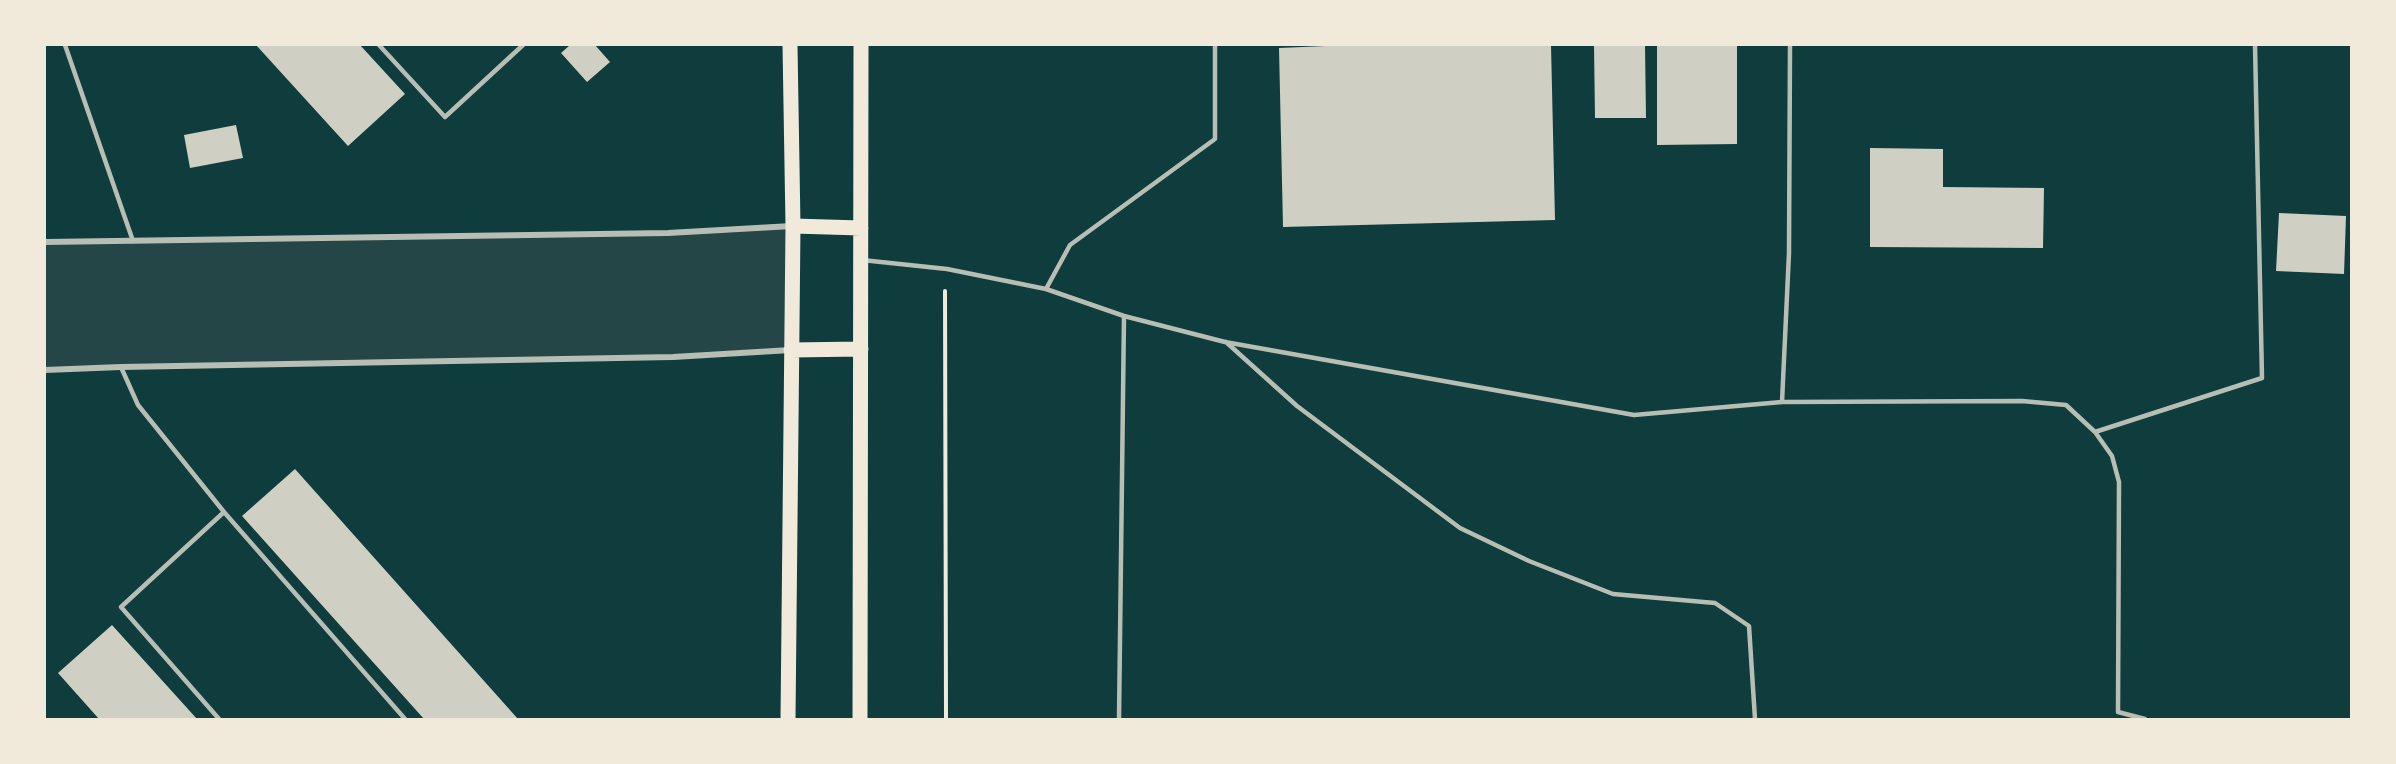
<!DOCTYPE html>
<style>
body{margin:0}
#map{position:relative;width:2396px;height:764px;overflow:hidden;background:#0f3d3e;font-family:Mulish,sans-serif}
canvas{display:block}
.frame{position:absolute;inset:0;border:46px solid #f1e9da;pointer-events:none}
</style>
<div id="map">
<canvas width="2396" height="764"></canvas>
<div class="frame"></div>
</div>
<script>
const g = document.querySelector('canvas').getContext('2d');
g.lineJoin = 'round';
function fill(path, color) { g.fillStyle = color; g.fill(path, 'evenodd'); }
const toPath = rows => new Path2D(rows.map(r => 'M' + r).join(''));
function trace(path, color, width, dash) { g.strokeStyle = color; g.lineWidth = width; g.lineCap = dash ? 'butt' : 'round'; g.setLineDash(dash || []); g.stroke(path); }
fill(toPath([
 [793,226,791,350,673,357,45,370,45,242,668,233]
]), '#244646');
fill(toPath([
 [256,45,360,45,405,94,348,146],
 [570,45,595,45,610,62,587,82,561,53],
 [1349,45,1551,45,1555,220,1283,227,1279,48],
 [1594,45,1645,45,1646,118,1595,118],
 [1657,45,1737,45,1737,144,1657,145],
 [236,125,243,158,190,168,184,135],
 [1870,148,1943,149,1943,187,2044,188,2043,248,1870,247],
 [2279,213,2346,216,2344,274,2276,271],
 [295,469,518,719,424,719,242,516],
 [112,625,197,719,99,719,58,673]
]), '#cfcfc3');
trace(toPath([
 [945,291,946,719]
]), '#f1e9da', 4);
trace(toPath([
 [65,45,133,241],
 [379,45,445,117,523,45],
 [862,260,947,269,1046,289,1124,316,1225,342,1634,415,1782,402,2022,401,2066,405,2095,432,2112,456,2119,482,2118,712,2145,719],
 [1046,289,1070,245,1215,139,1215,45],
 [1226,342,1297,406,1460,528,1529,561,1613,594,1715,603,1749,626,1755,719],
 [121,367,138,405,224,512,405,719],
 [1782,402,1789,253,1790,45],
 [2095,432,2262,378,2255,45],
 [219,719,121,607,224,512],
 [1119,719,1124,316]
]), '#b8beb3', 4.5);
trace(toPath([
 [45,242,668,233,792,226],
 [45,370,121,367,673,357,791,350]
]), '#b8beb3', 6);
trace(toPath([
 [793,226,861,228],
 [791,350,861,349],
 [788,719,793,226,790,45],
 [860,719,861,45]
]), '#f1e9da', 15);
</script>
